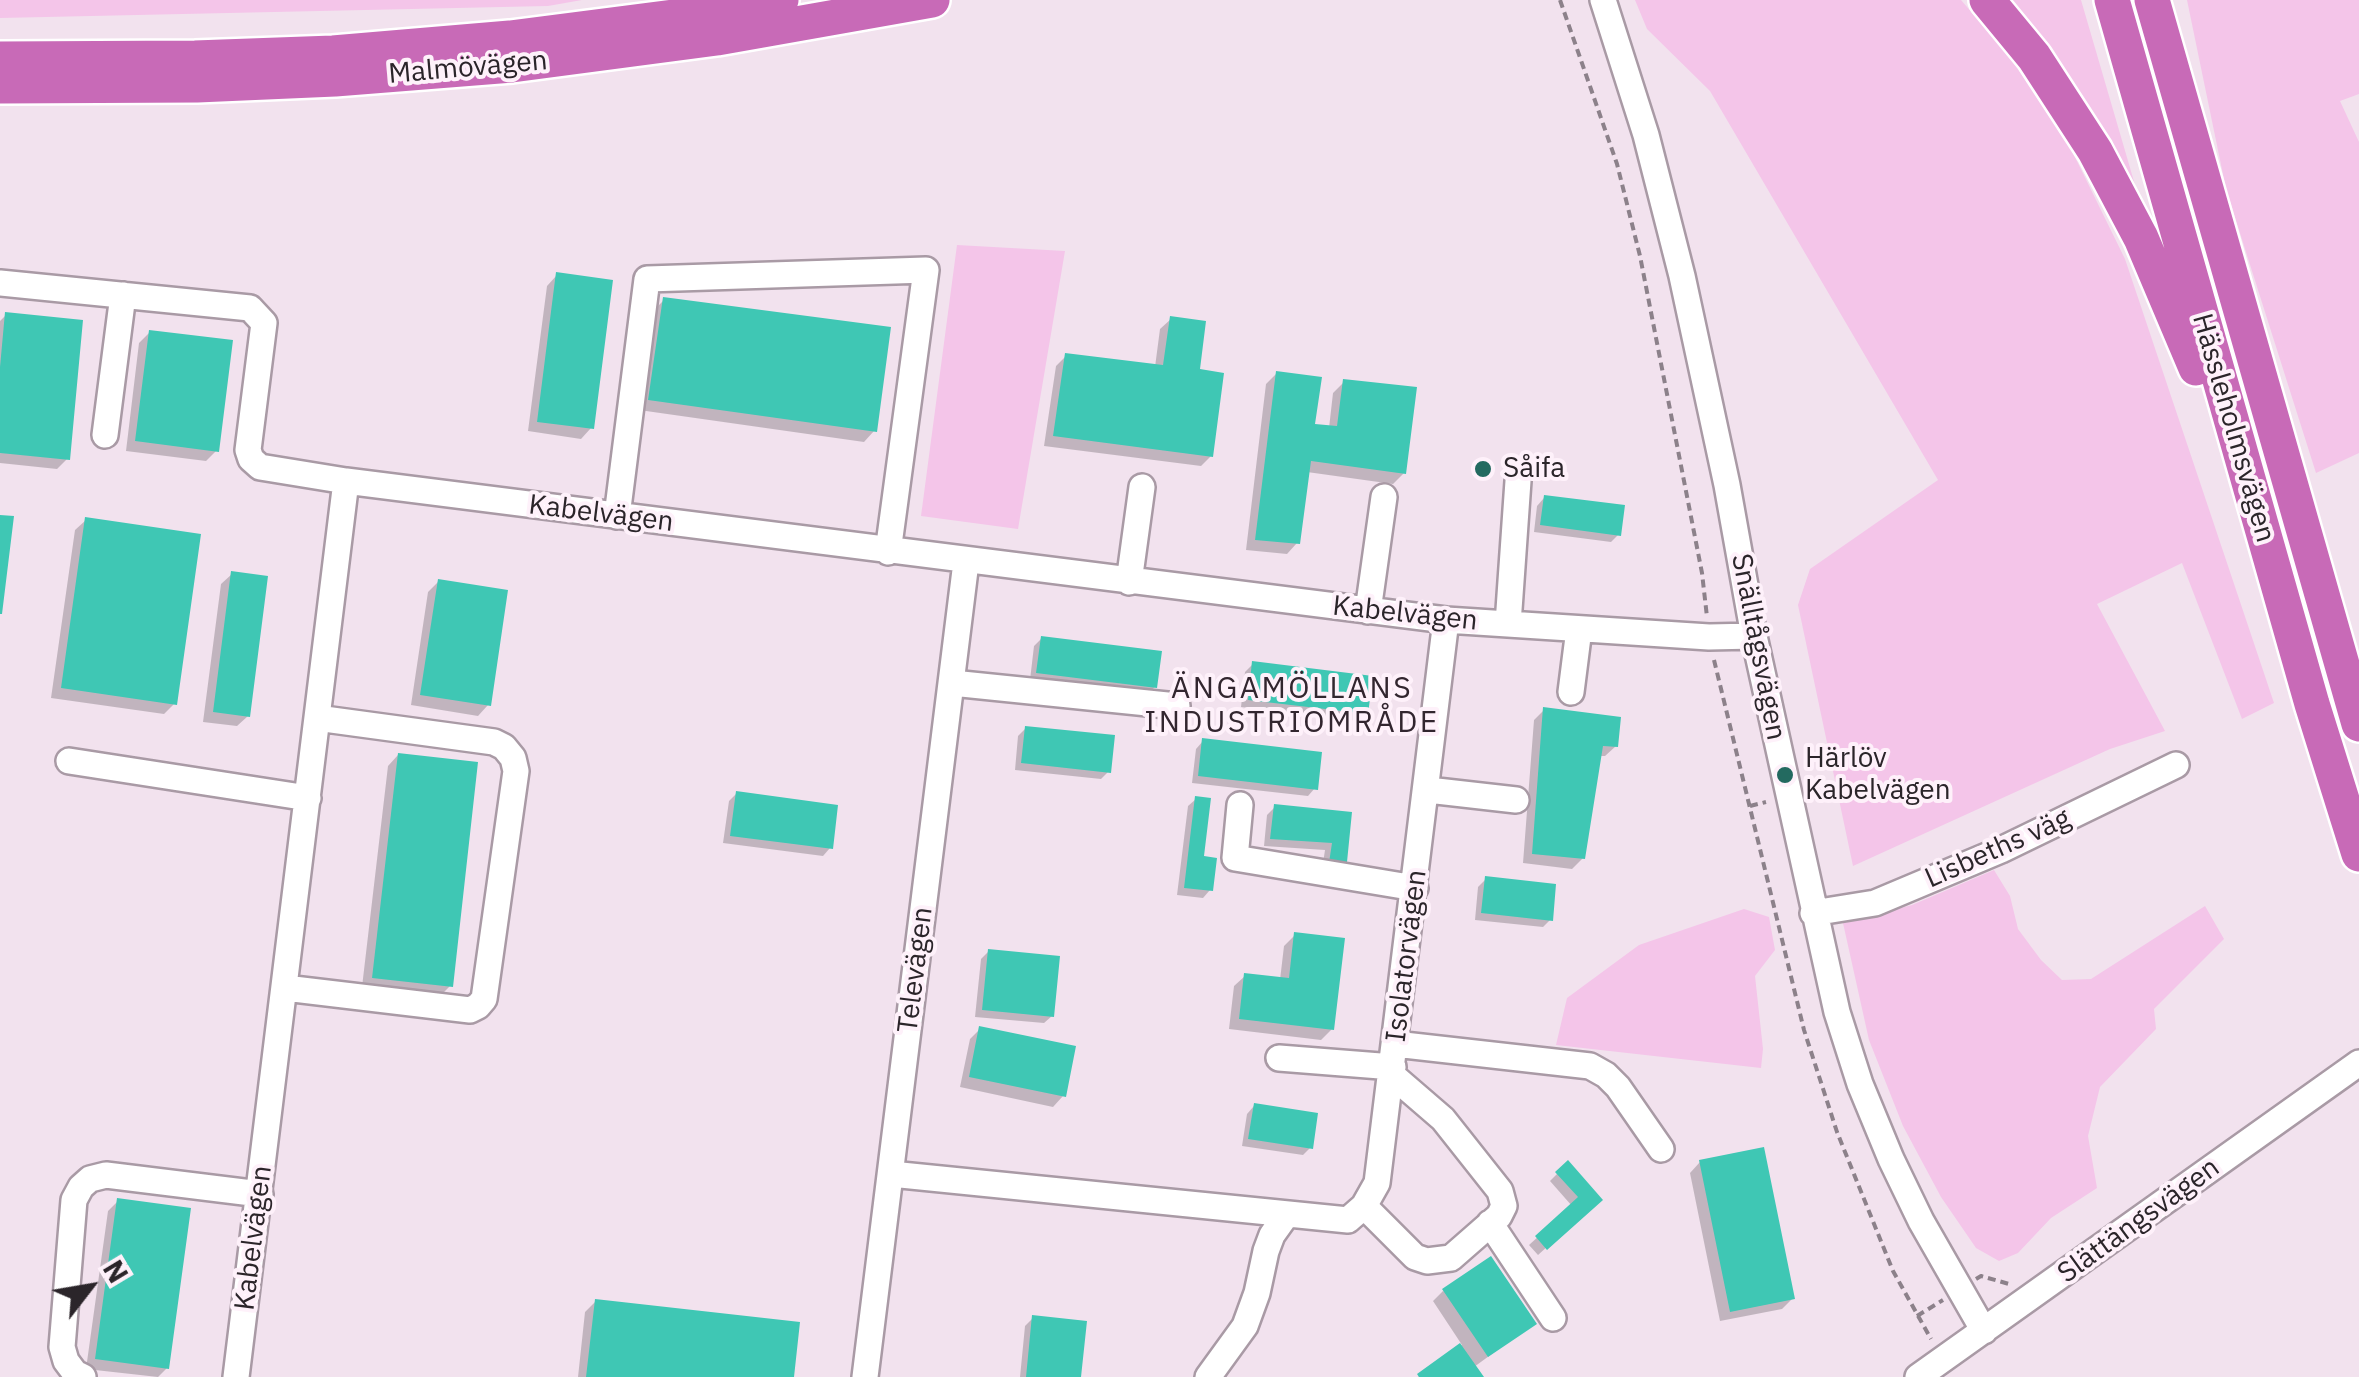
<!DOCTYPE html>
<meta charset="utf-8">
<style>
body{margin:0}
#map{position:relative;width:2359px;height:1377px;overflow:hidden;background:#f2e2ee;font-family:"IBM Plex Sans",sans-serif}
canvas{display:block}
.north{position:absolute;left:40px;top:1237px;width:100px;height:100px;-webkit-text-stroke:8px #fef1fa;paint-order:stroke;rotate:59deg;font-size:28px;font-weight:700;line-height:40px;text-align:center;color:#2b252a}
.north::after{content:'';display:block;margin:auto;width:35px;height:45px;background:#2b252a;clip-path:polygon(50% 0,100% 100%,50% 72%,0 100%)}
</style>
<div id="map">
<canvas width="2359" height="1377"></canvas>
<div class="north">N</div>
</div>
<script>
const g = document.querySelector('canvas').getContext('2d');
g.lineJoin = 'round';
function fill(path, color) { g.fillStyle = color; g.fill(path, 'evenodd'); }
const toPath = rows => new Path2D(rows.map(r => 'M' + r).join(''));
function trace(path, color, width, dash) { g.strokeStyle = color; g.lineWidth = width; g.lineCap = dash ? 'butt' : 'round'; g.setLineDash(dash || []); g.stroke(path); }
function drawText(font, color, halo, rows, align = 'center') {
  g.font = font + ' "IBM Plex Sans",sans-serif'; g.lineWidth = 8; g.setLineDash([]); g.textBaseline = 'middle'; g.strokeStyle = halo; g.fillStyle = color; for (const [text, x, y, turn = 0] of rows) {
    g.save(); g.translate(x, y); g.rotate((+turn || 0) * Math.PI / 180); g.textAlign = isNaN(turn) ? turn : align; if (halo) g.strokeText(text, 0, 0); g.fillText(text, 0, 0); g.restore();
  }
}
fill(toPath([
 [0,0,582,0,548,6,0,18],
 [1635,0,1961,0,2010,57,2072,151,2125,259,2274,703,2242,719,2182,563,2097,604,2165,731,2110,749,1853,866,1798,605,1810,569,1938,480,1710,91,1647,29],
 [2011,0,2081,0,2140,202,2072,81],
 [2187,0,2359,0,2359,94,2340,101,2359,142,2359,453,2316,473,2226,189],
 [957,245,1065,251,1018,529,921,516],
 [1994,870,2010,896,2018,929,2041,960,2062,980,2091,979,2205,906,2224,939,2154,1009,2156,1029,2100,1087,2088,1136,2097,1188,2051,1218,2018,1253,1999,1261,1976,1248,1941,1197,1903,1126,1869,1040,1843,923,1912,905],
 [1744,909,1769,917,1775,950,1755,976,1763,1049,1761,1068,1556,1045,1567,998,1639,945]
]), '#f4c5e9');
fill(toPath([
 [557,275,591,428,581,439,528,431,547,286],
 [664,300,874,431,864,442,639,410,654,310],
 [6,315,67,459,57,469,0,463,0,321],
 [1171,319,1197,371,1211,456,1201,466,1044,446,1056,366,1066,356,1155,367,1160,329],
 [150,332,217,450,206,461,126,451,139,343],
 [1277,373,1312,426,1329,428,1333,393,1344,382,1404,473,1393,484,1307,472,1297,543,1287,554,1246,550,1266,384],
 [1544,498,1619,534,1611,542,1534,532,1537,506],
 [86,520,174,704,164,714,51,698,75,530],
 [232,574,248,716,237,726,203,722,221,584],
 [438,582,488,705,478,716,411,705,428,592],
 [1041,639,1155,687,1147,694,1030,680,1034,646],
 [1253,664,1366,713,1358,721,1241,707,1245,672],
 [1544,710,1616,746,1605,756,1598,756,1583,858,1572,869,1523,863,1534,720],
 [1026,728,1109,771,1101,779,1015,770,1018,736],
 [1203,741,1315,788,1308,796,1192,783,1196,749],
 [398,755,450,986,440,996,362,987,388,766],
 [736,794,830,848,823,856,723,843,729,801],
 [1196,799,1202,858,1210,890,1203,898,1177,895,1188,806],
 [1275,807,1350,814,1336,878,1321,876,1325,850,1264,846,1267,815],
 [1486,879,1550,920,1543,927,1475,920,1478,887],
 [1295,935,1332,1029,1321,1040,1229,1029,1234,986,1245,976,1280,980,1284,946],
 [989,951,1052,1016,1044,1023,975,1017,981,959],
 [980,1029,1063,1096,1053,1107,960,1087,970,1039],
 [1254,1106,1311,1147,1303,1155,1242,1146,1247,1114],
 [1700,1162,1792,1299,1782,1309,1720,1321,1690,1173],
 [1567,1164,1599,1200,1538,1255,1529,1245,1572,1206,1550,1181],
 [118,1201,167,1368,158,1377,86,1369,108,1211],
 [1443,1291,1533,1324,1474,1367,1481,1377,1418,1377,1462,1345,1433,1301],
 [596,1301,791,1377,578,1377,585,1312],
 [1033,1318,1079,1377,1020,1377,1025,1326]
]), '#0003');
fill(toPath([
 [556,272,613,280,594,429,537,422],
 [663,297,891,327,877,432,648,400],
 [5,312,83,320,70,460,0,453,0,367],
 [1170,316,1206,321,1200,369,1224,373,1213,457,1053,436,1065,353,1163,365],
 [149,330,233,340,219,452,135,441],
 [1276,371,1322,377,1315,424,1337,426,1343,379,1417,387,1406,474,1311,461,1300,544,1255,540],
 [1544,495,1625,505,1621,536,1540,525],
 [0,515,14,516,2,614,0,614],
 [85,517,201,534,177,705,61,688],
 [231,571,268,576,250,717,213,712],
 [438,579,508,590,491,706,420,695],
 [1041,636,1162,651,1157,688,1036,673],
 [1252,661,1373,676,1368,714,1248,700],
 [1543,707,1621,717,1618,747,1603,746,1585,859,1532,854],
 [1025,726,1115,735,1111,773,1021,763],
 [1202,738,1322,752,1318,790,1198,776],
 [398,753,478,762,453,987,372,978],
 [736,791,838,805,833,849,730,836],
 [1195,796,1211,798,1204,856,1217,858,1213,891,1184,888],
 [1274,804,1352,812,1346,872,1328,869,1332,843,1270,839],
 [1485,876,1556,884,1553,921,1481,913],
 [1294,932,1345,938,1334,1030,1239,1019,1244,973,1289,978],
 [988,949,1060,956,1054,1017,982,1010],
 [979,1026,1076,1046,1066,1097,969,1077],
 [1254,1103,1318,1113,1313,1149,1248,1139],
 [1764,1147,1795,1299,1730,1312,1699,1160],
 [1568,1160,1603,1200,1547,1250,1535,1236,1578,1197,1555,1172],
 [117,1198,191,1208,169,1369,95,1359],
 [1491,1256,1537,1324,1488,1357,1442,1289],
 [595,1299,800,1322,794,1377,586,1377],
 [1032,1315,1087,1321,1081,1377,1026,1377],
 [1460,1343,1484,1377,1419,1377,1417,1374]
]), '#3fc7b4');
const minor = toPath([
 [1603,0,1646,135,1682,276,1727,485,1754,636,1837,1012,1860,1084,1891,1159,1921,1221,1984,1331],
 [0,283,250,308,264,323,248,450,251,459,260,467,346,481],
 [105,435,123,295],
 [617,516,647,279,926,270,888,552],
 [1129,582,1142,487],
 [1368,611,1384,497],
 [1508,624,1518,481],
 [952,683,1177,706],
 [1571,692,1579,629],
 [69,761,308,798],
 [1428,790,1516,800],
 [1240,805,1235,858,1415,888],
 [1813,913,1875,903,2001,850,2176,765],
 [285,988,470,1010,478,1006,484,999,516,771,513,758,504,747,494,742,317,718],
 [1395,1044,1590,1066,1606,1075,1618,1087,1661,1149],
 [1279,1058,1393,1067],
 [891,1174,1348,1220,1364,1206,1377,1183,1446,620],
 [1364,1206,1415,1257,1427,1261,1451,1258,1499,1216,1504,1206,1500,1191,1443,1119,1392,1075],
 [1490,1223,1553,1318],
 [83,1377,75,1373,66,1361,62,1347,74,1200,81,1187,90,1179,106,1175,260,1194],
 [236,1377,346,481,1446,620,1709,637,1754,636],
 [865,1377,966,562],
 [1208,1377,1245,1326,1257,1293,1266,1251,1272,1235,1287,1214],
 [1918,1377,2359,1063]
]);
const highway = toPath([
 [1987,0,2034,57,2095,151,2141,238,2196,368],
 [2112,0,2312,704,2359,854],
 [2152,0,2359,724],
 [0,59,195,58,333,53,510,38,713,12,781,0],
 [0,86,197,85,335,79,512,65,717,38,932,0]
]);
trace(minor, '#a99aa5', 30);
trace(highway, '#fff', 40);
trace(toPath([
 [1560,0,1617,164,1640,256,1702,573,1707,617],
 [1714,660,1804,1030,1837,1132,1893,1271,1931,1339],
 [1750,806,1766,802],
 [1976,1279,1981,1276,2009,1284],
 [1917,1316,1943,1300]
]), '#8c818a', 4, [8, 5]);
trace(minor, '#fff', 25);
trace(highway, '#c86ab7', 35);
for (const [x, y, r, color] of [
 [1483,469,10,"#236a60"],
 [1785,775,10,"#236a60"]
]) { const dot = new Path2D(); dot.arc(x, y, r, 0, 2 * Math.PI); g.fillStyle = color; g.fill(dot); trace(dot, '#fef1fa', 4); }
drawText('28px', '#2b252a', '#fef1fa', [
 ["Malmövägen",468,68,-5],
 ["Hässleholmsvägen",2233,428,74],
 ["Kabelvägen",601,514,7],
 ["Kabelvägen",1405,614,6],
 ["Snälltågsvägen",1758,647,79],
 ["Lisbeths väg",1998,849,-24],
 ["Isolatorvägen",1407,956,-83],
 ["Televägen",916,970,-83],
 ["Slättängsvägen",2139,1221,-36],
 ["Kabelvägen",254,1238,-83]
]);
drawText('28px', '#2b252a', '#fef1fa', [
 ["Såifa",1503,469],
 ["Härlöv",1805,759],
 ["Kabelvägen",1805,791]
], 'left');
g.letterSpacing = '2.5px';
drawText('30px', '#32262f', '#fef1fa', [
 ["ÄNGAMÖLLANS",1292,689],
 ["INDUSTRIOMRÅDE",1292,723]
]);
g.letterSpacing = '0px';
</script>
